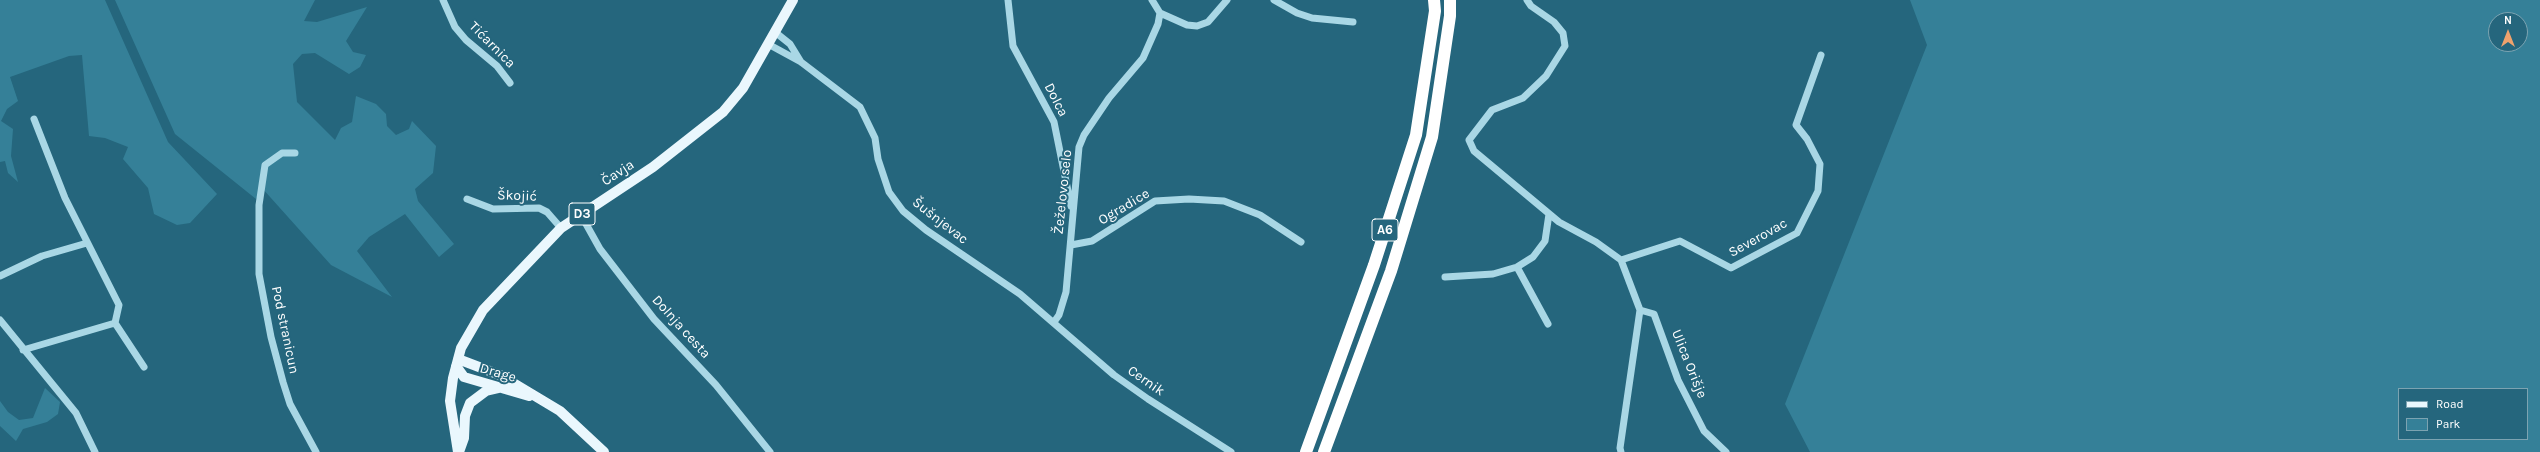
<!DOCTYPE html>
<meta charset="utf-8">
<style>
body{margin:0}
#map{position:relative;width:2540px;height:452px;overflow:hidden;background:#25667d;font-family:Karla,sans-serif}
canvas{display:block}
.legend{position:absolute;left:2398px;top:388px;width:130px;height:52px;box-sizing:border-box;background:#25667d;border:1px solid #7ca3b1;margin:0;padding:5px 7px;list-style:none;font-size:12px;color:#fff}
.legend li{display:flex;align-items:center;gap:8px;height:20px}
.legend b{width:20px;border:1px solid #7ca3b1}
.north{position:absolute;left:2488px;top:12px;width:40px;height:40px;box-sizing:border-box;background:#25667d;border:1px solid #7ca3b1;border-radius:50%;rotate:0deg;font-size:11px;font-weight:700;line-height:16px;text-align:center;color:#fff}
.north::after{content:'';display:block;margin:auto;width:14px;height:18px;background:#efa26d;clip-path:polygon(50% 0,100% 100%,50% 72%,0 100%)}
</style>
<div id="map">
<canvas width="2540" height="452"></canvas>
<ul class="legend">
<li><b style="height:5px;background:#eaf7fd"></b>Road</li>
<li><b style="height:11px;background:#358098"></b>Park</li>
</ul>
<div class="north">N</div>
</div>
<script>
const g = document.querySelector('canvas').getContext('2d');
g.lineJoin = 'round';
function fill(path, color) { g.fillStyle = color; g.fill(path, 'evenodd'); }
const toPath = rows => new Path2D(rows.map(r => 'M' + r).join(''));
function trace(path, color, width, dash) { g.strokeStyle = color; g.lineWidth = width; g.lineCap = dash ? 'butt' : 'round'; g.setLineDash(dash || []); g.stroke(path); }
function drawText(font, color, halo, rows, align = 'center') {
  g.font = font + ' Karla,sans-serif'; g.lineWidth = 4; g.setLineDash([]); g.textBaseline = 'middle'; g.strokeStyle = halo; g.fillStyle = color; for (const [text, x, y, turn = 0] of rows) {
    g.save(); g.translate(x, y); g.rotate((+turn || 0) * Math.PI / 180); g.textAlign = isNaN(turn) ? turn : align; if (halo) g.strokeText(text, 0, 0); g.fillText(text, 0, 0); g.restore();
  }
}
fill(toPath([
 [0,0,105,0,168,142,217,194,190,223,177,225,154,214,148,188,123,159,128,147,105,138,89,136,82,55,69,56,10,77,18,101,7,109,1,121,13,129,11,156,18,182,8,173,5,161,0,162],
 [115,0,315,0,304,21,317,22,367,7,346,41,353,52,366,55,360,67,349,74,315,53,302,54,293,64,297,102,335,140,341,128,352,122,356,96,376,104,386,114,387,126,396,135,409,129,412,121,436,146,433,173,415,189,418,201,454,244,439,257,405,214,369,237,357,251,392,297,331,265,262,188,256,199,175,134],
 [1910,0,2540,0,2540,452,1810,452,1785,404,1927,45],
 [2496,20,2520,20,2520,44,2496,44],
 [2399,389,2527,389,2527,439,2399,439],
 [45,388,60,402,58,414,47,422,23,429,16,441,0,426,0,401,8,412,19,420,33,418]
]), '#358098');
trace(toPath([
 [443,0,455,27,466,40,497,66,510,83],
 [1008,0,1013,46,1054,122,1071,206],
 [1274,0,1297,13,1312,18,1353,22],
 [1527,0,1531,6,1554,22,1563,33,1565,46,1546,76,1523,98,1492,110,1469,140,1474,151,1559,222,1596,242,1621,260,1640,310,1620,448,1621,452],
 [1160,13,1187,25,1197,26,1208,22,1227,0],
 [775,32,790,44,801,62],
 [768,44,801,62,860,107,875,138,878,159,889,192,903,211,926,230,1020,294,1114,375,1148,399,1231,452],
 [34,119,65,198,119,305,115,323],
 [295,153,282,153,265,165,259,205,259,274,271,337,283,382,290,404,316,452],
 [467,199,493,209,539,208,547,212,561,228],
 [581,215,600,249,654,319,716,385,770,452],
 [1071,245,1092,241,1155,201,1189,199,1224,201,1260,215,1301,242],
 [1621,260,1680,241,1731,268,1797,233,1818,191,1820,164,1807,139,1796,125,1821,55],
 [1517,267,1548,324],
 [0,276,42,256,87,243],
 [1445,277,1493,274,1517,267,1533,257,1545,241,1549,214],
 [1640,310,1654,314,1678,380,1704,431,1726,452],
 [0,320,76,413,95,452],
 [1054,322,1059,315,1066,292,1079,147,1084,135,1109,98,1143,58,1158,24,1160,13,1152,0],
 [23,350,115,323,144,367]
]), '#a9d7e5', 7);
trace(toPath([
 [458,359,500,375,560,411,604,452],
 [456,366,464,377,529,396],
 [458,452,450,401,453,378,461,348,483,310,561,228,653,167,723,112,743,88,793,0],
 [459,452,464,438,465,416,470,403,486,391,499,388]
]), '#eaf7fd', 10);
trace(toPath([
 [1306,452,1374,265,1416,135,1435,11,1434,0],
 [1324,452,1391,271,1432,137,1450,16,1450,0]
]), '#fff', 12);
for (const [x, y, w] of [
 [582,214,26],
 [1385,230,26]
]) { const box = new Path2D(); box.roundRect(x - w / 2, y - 11, w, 22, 3); g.fillStyle = '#25667d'; g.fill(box); trace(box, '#fff', 1); }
drawText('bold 13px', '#fff', null, [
 ["D3",582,214],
 ["A6",1385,230]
]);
drawText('14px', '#fff', '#25667d', [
 ["Tićarnica",492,45,45],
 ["Dolca",1056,100,63],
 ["Čavja",618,173,-33],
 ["Žeželovo selo",1063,192,-84],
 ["Škojić",517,196,2],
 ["Ogradice",1124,207,-31],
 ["Šušnjevac",940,221,38],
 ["Severovac",1758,238,-29],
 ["Dolnja cesta",681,327,48],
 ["Pod stranicun",285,330,78],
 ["Ulica Orišje",1689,364,68],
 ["Drage",498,373,16],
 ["Cernik",1146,381,35]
]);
</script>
